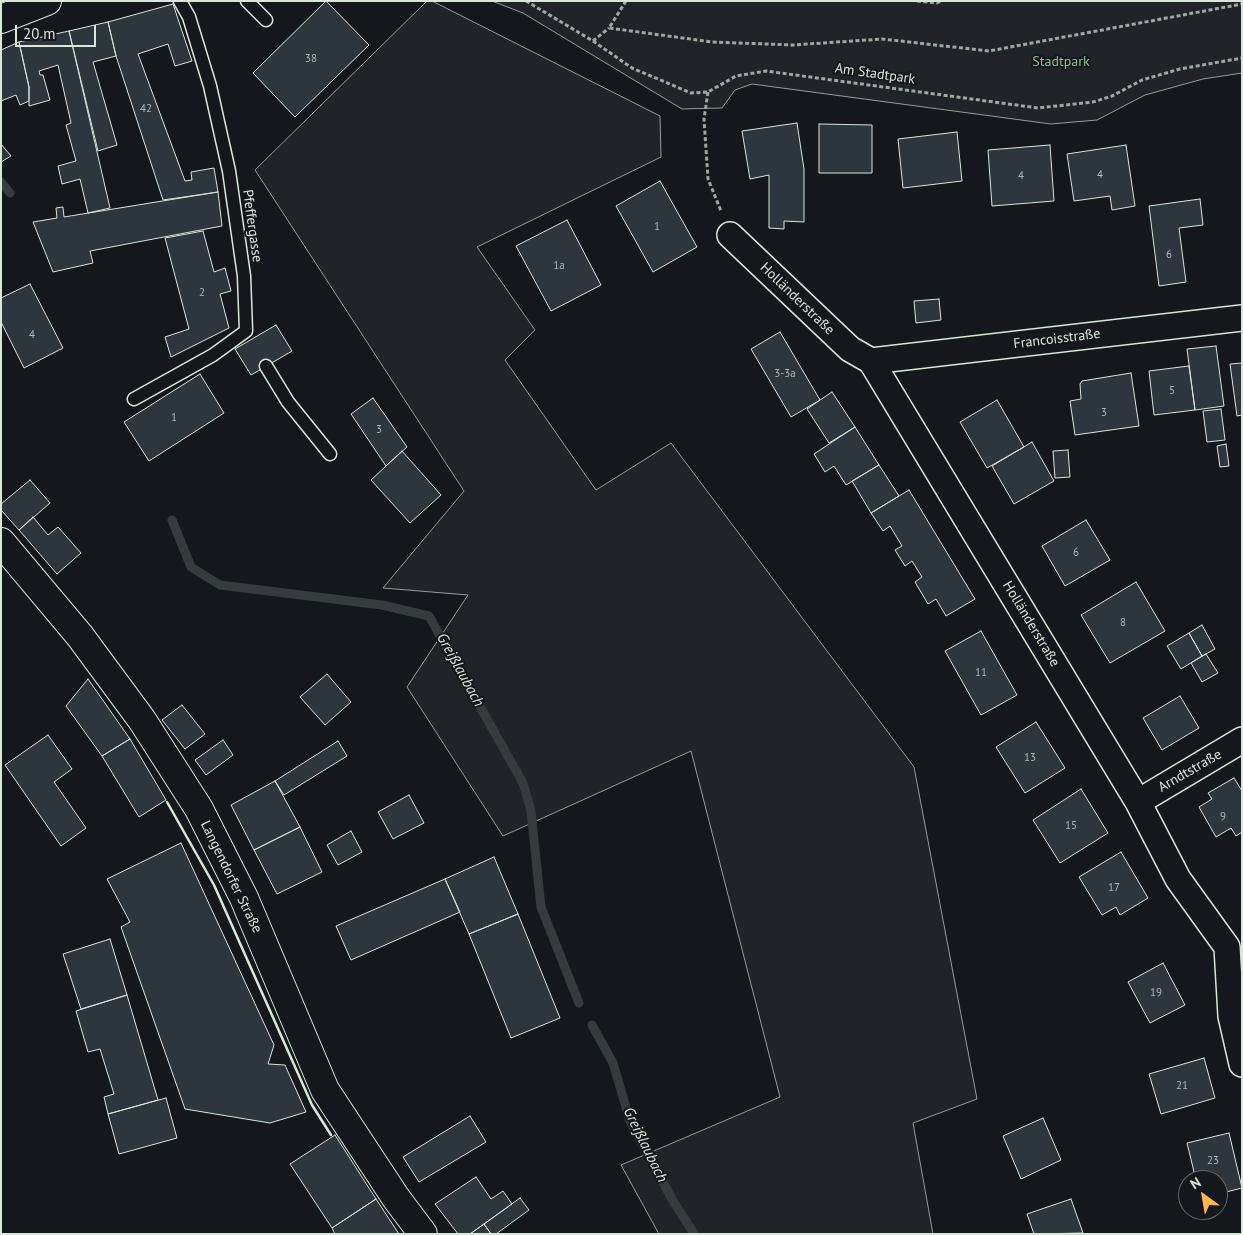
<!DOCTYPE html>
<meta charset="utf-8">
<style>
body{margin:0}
#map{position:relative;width:1243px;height:1235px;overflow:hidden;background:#14181c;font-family:"PT Sans",sans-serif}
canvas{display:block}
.frame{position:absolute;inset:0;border:2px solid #d8e6dc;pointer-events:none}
.north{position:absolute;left:1178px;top:1170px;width:50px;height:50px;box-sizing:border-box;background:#14181c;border:1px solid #626a69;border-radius:50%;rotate:328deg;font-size:14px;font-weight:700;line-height:20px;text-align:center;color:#d8e6dc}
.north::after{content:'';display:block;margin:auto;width:18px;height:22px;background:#ffb74d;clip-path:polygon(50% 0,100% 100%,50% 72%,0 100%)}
.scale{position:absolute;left:15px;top:25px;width:81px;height:22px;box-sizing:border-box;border:2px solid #d8e6dc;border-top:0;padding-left:6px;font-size:15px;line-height:18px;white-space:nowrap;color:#d8e6dc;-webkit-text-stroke:4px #14181c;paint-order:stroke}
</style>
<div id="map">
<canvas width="1243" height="1235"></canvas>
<div class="frame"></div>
<div class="north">N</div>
<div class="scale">20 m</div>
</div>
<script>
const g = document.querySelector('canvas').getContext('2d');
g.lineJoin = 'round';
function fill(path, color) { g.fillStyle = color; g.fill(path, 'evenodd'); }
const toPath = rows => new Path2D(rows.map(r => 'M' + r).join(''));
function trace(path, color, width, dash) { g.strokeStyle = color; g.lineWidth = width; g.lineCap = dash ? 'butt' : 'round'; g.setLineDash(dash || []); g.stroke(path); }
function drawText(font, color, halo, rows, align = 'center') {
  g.font = font + ' "PT Sans",sans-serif'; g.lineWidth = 4; g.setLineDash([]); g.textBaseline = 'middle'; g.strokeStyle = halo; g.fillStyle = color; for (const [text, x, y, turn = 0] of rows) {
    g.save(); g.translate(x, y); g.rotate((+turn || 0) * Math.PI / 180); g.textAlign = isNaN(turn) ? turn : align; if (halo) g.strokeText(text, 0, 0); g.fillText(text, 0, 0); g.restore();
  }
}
const green = toPath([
 [427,1,432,1,660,116,661,157,477,247,535,330,505,360,596,490,671,443,914,767,977,1099,913,1123,933,1234,659,1234,621,1165,780,1097,691,751,503,836,407,687,468,595,383,588,464,491,255,170,427,1],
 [492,1,1242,1,1242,73,1203,79,1145,95,1097,120,1051,124,752,84,735,90,722,108,682,109,523,13,492,1]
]);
fill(green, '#202428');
trace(green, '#939e99', 1);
trace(toPath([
 [1,182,10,193],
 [172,520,191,567,220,585,382,605,429,616,523,783,531,811,541,907,579,1003],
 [592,1025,613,1063,630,1121,672,1199,694,1234]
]), '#363b3e', 9);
const building = toPath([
 [326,1,369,45,295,117,253,73,326,1],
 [173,4,192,61,175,66,168,44,138,54,185,181,192,180,191,172,214,168,218,192,163,200,116,56,108,22,173,4],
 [108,22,116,56,93,62,117,145,98,151,69,31,108,22],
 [69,31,110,208,88,213,80,179,62,184,58,166,76,161,66,125,71,123,58,65,39,71,40,75,43,75,50,100,29,106,29,87,19,42,69,31],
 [19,42,29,87,29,101,20,105,16,95,1,101,1,50,19,42],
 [797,123,804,169,804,222,784,221,784,229,769,228,769,175,750,179,742,131,797,123],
 [819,124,872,125,872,173,819,173,819,124],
 [957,132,962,181,903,188,898,139,957,132],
 [1,144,11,156,1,162,1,144],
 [1050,145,1054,201,992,206,988,150,1050,145],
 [1126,145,1135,206,1112,210,1110,196,1074,201,1067,154,1126,145],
 [660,181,697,247,653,272,616,206,660,181],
 [218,192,222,226,90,251,93,263,53,272,33,222,57,218,56,208,63,207,64,217,218,192],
 [1200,199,1203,225,1179,228,1186,282,1159,286,1149,206,1200,199],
 [567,220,601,285,551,311,516,246,567,220],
 [203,231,214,272,225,268,231,291,220,294,229,328,171,357,165,337,189,329,165,238,203,231],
 [30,284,63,348,24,368,1,322,1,298,30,284],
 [939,299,941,320,916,323,914,301,939,299],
 [276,325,292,351,251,375,235,349,276,325],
 [780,332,820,400,791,417,751,349,780,332],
 [1216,346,1224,406,1195,410,1187,349,1216,346],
 [1242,363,1242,415,1237,416,1230,364,1242,363],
 [1189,366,1195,410,1154,415,1149,371,1189,366],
 [1131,373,1139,426,1075,435,1070,401,1081,399,1080,384,1082,381,1131,373],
 [200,374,224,413,149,461,124,422,200,374],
 [832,392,855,427,829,443,807,409,832,392],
 [373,398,407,447,386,466,351,414,373,398],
 [997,400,1024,447,987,468,960,422,997,400],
 [1221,409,1225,440,1207,442,1203,411,1221,409],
 [855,427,879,465,846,485,834,466,825,472,814,454,855,427],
 [1032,442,1054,481,1014,504,992,466,1032,442],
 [1226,444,1229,466,1220,467,1217,446,1226,444],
 [1068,450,1070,477,1055,478,1053,451,1068,450],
 [402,451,441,495,410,523,371,480,402,451],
 [879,465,899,496,871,513,852,481,879,465],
 [30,480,50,503,19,530,1,510,1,504,30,480],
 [909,490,975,599,946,616,936,599,928,604,915,582,922,577,912,561,905,566,895,550,902,546,890,526,883,531,871,513,909,490],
 [33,517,48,535,58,527,81,553,57,574,19,530,33,517],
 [1086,520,1110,560,1065,586,1042,546,1086,520],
 [1136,582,1165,631,1110,663,1081,615,1136,582],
 [1202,625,1215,649,1202,656,1189,633,1202,625],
 [981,631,1017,695,981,715,945,651,981,631],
 [1189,633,1202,656,1181,669,1167,646,1189,633],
 [1206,654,1218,673,1202,682,1191,663,1206,654],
 [327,674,351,702,325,725,300,697,327,674],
 [88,679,130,739,102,756,66,706,88,679],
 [1180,696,1199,728,1162,750,1143,718,1180,696],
 [182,705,205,734,185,749,162,720,182,705],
 [1036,722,1065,768,1025,793,996,747,1036,722],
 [48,735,72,769,54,782,86,828,61,846,5,765,48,735],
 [130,739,166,800,139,817,102,756,130,739],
 [223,740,233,755,206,775,195,760,223,740],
 [338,741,347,756,284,795,275,781,338,741],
 [1234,778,1242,791,1242,832,1236,836,1231,828,1216,837,1199,807,1212,799,1208,793,1234,778],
 [275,781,300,827,254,850,231,805,275,781],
 [1081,789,1108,833,1060,863,1033,820,1081,789],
 [409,795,424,823,393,839,378,812,409,795],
 [300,827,322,872,277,894,254,850,300,827],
 [351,831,362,852,338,865,327,845,351,831],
 [181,843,274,1045,268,1064,285,1065,306,1112,270,1123,185,1109,121,927,130,922,107,879,181,843],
 [1121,852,1148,898,1120,915,1116,907,1102,915,1079,877,1121,852],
 [494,857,518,914,469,934,445,879,494,857],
 [445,879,460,912,351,960,336,926,445,879],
 [518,914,560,1018,511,1038,469,934,518,914],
 [110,939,127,995,81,1009,63,954,110,939],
 [1163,963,1185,1005,1150,1023,1128,982,1163,963],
 [127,995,158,1100,108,1114,104,1097,114,1094,100,1049,88,1052,76,1011,127,995],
 [1204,1058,1215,1098,1161,1114,1149,1074,1204,1058],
 [166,1098,177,1138,119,1154,108,1114,166,1098],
 [470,1116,486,1142,419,1182,403,1157,470,1116],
 [1043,1118,1061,1160,1021,1179,1003,1136,1043,1118],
 [1229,1133,1242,1188,1218,1194,1218,1180,1196,1180,1187,1143,1229,1133],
 [335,1135,376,1199,332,1228,290,1164,335,1135],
 [476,1177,491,1199,503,1191,512,1204,470,1234,458,1234,435,1204,476,1177],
 [520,1198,529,1210,496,1234,491,1234,484,1224,520,1198],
 [376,1199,399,1234,335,1234,332,1228,376,1199],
 [1071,1199,1083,1233,1034,1234,1027,1214,1071,1199],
 [484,1224,491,1234,470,1234,484,1224]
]);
fill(building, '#2c363c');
trace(building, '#d8e6dc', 1);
const service = toPath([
 [247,1,266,20],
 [266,366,288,402,330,454],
 [134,399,213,355,246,331,244,276,229,171,210,86,189,17,180,1]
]);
const minor = toPath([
 [730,235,850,349,871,361,1138,802,1178,879,1227,947,1231,1016,1242,1064],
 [871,361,1242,318],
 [1138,802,1242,740]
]);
const secondary = toPath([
 [1,19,47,1]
]);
const primary = toPath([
 [1,542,80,636,142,720,199,809,244,898,325,1090,396,1198,423,1234]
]);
trace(service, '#d8e6dc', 15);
trace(minor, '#d8e6dc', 28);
trace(secondary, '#d8e6dc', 30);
trace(primary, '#d8e6dc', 30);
trace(toPath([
 [526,1,593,41,632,68,691,93,708,92,736,76,766,71,1038,108,1093,102,1112,96,1142,80,1180,69,1242,58],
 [626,1,609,28,712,42,793,45,882,39,989,51,1242,4],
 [917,1,937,3,941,1],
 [593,41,609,28],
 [708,92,704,119,708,179,721,211]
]), '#9da8a2', 3, [4, 2.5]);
trace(service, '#14181c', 12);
trace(minor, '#14181c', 25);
trace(secondary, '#14181c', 28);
trace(primary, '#14181c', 28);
trace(toPath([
 [167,802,214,885,312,1105,331,1135]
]), '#d8e6dc', 2.5);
drawText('11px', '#adbab4', null, [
 ["38",311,59],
 ["42",146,109],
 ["4",1100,175],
 ["4",1021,176],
 ["1",657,227],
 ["6",1169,255],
 ["1a",559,266],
 ["2",202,293],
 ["4",32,335],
 ["3-3a",785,374],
 ["5",1172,391],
 ["3",1104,413],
 ["1",174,418],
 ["3",379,430],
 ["6",1076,553],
 ["8",1123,623],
 ["11",981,673],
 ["13",1030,758],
 ["9",1223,817],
 ["15",1071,826],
 ["17",1114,888],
 ["19",1156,993],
 ["21",1182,1086],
 ["23",1213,1161]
]);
drawText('14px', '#8ac095', '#14181c', [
 ["Stadtpark",1061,62]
]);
drawText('14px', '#d8e6dc', '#14181c', [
 ["Am Stadtpark",875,74,8],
 ["Pfeffergasse",252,226,82],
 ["Holländerstraße",797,299,44],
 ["Francoisstraße",1057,339,-7],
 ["Holländerstraße",1031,624,59],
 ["Arndtstraße",1190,771,-30],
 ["Langendorfer Straße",231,877,64]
]);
drawText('italic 15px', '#d8e6dc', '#14181c', [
 ["Greißlaubach",460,670,61],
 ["Greißlaubach",645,1145,64]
]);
</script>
